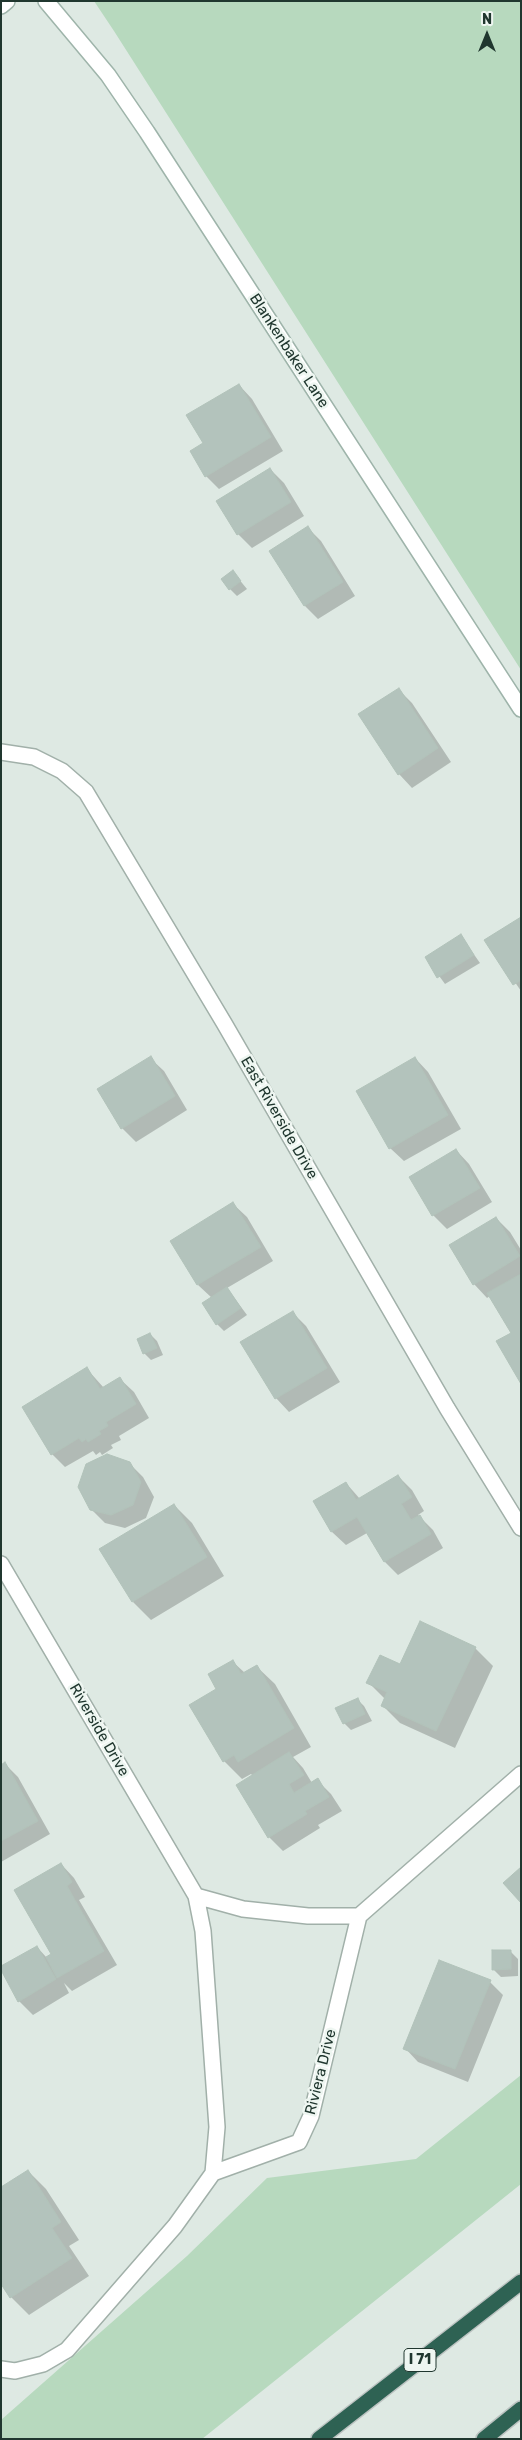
<!DOCTYPE html>
<style>
body{margin:0}
#map{position:relative;width:522px;height:2440px;overflow:hidden;background:#dee9e3;font-family:Rubik,sans-serif}
canvas{display:block}
.frame{position:absolute;inset:0;border:2px solid #20372f;pointer-events:none}
.north{position:absolute;left:462px;top:10px;width:50px;height:50px;-webkit-text-stroke:4px #eef6f1;paint-order:stroke;rotate:0deg;font-size:14px;font-weight:700;line-height:20px;text-align:center;color:#20372f}
.north::after{content:'';display:block;margin:auto;width:18px;height:22px;background:#20372f;clip-path:polygon(50% 0,100% 100%,50% 72%,0 100%)}
</style>
<div id="map">
<canvas width="522" height="2440"></canvas>
<div class="frame"></div>
<div class="north">N</div>
</div>
<script>
const g = document.querySelector('canvas').getContext('2d');
g.lineJoin = 'round';
function fill(path, color) { g.fillStyle = color; g.fill(path, 'evenodd'); }
const toPath = rows => new Path2D(rows.map(r => 'M' + r).join(''));
function trace(path, color, width, dash) { g.strokeStyle = color; g.lineWidth = width; g.lineCap = dash ? 'butt' : 'round'; g.setLineDash(dash || []); g.stroke(path); }
function drawText(font, color, halo, rows, align = 'center') {
  g.font = font + ' Rubik,sans-serif'; g.lineWidth = 5; g.setLineDash([]); g.textBaseline = 'middle'; g.strokeStyle = halo; g.fillStyle = color; for (const [text, x, y, turn = 0] of rows) {
    g.save(); g.translate(x, y); g.rotate((+turn || 0) * Math.PI / 180); g.textAlign = isNaN(turn) ? turn : align; if (halo) g.strokeText(text, 0, 0); g.fillText(text, 0, 0); g.restore();
  }
}
fill(toPath([
 [94,1,521,1,521,670,114,31],
 [521,2075,521,2184,202,2439,1,2439,1,2420,187,2256,267,2178,416,2159]
]), '#b7d9be');
fill(toPath([
 [239,385,252,399,283,451,219,489,206,476,204,443],
 [270,469,284,483,304,516,252,548,238,534],
 [308,528,321,541,355,596,318,619,305,606],
 [233,572,247,589,237,596,230,589],
 [398,689,412,703,451,762,412,788,399,774],
 [521,918,521,991,486,940],
 [461,936,480,963,445,984,426,958],
 [150,1058,164,1071,187,1110,136,1142,122,1128],
 [415,1058,428,1072,461,1129,404,1161,390,1148],
 [456,1150,469,1164,492,1202,447,1229,433,1215,410,1177],
 [233,1204,247,1217,273,1261,227,1288,247,1315,224,1331,217,1324,212,1298,198,1285],
 [496,1218,510,1232,521,1250,521,1381,512,1333,490,1296,487,1298,474,1284],
 [292,1312,306,1326,340,1382,289,1412,276,1398],
 [150,1334,157,1341,163,1355,151,1360,144,1353],
 [87,1369,104,1388,120,1379,134,1392,149,1418,119,1436,121,1440,111,1445,113,1448,102,1455,100,1452,96,1455,93,1451,65,1467,52,1454],
 [129,1463,143,1477,154,1497,146,1518,125,1528,105,1523,91,1509],
 [398,1476,412,1490,424,1511,418,1515,433,1530,443,1548,398,1575,385,1562,367,1533,346,1545,332,1532,314,1502,346,1483,360,1499],
 [174,1505,192,1523,224,1576,151,1620,133,1602],
 [475,1648,493,1666,455,1748,400,1723,382,1705,385,1699,368,1682,401,1666],
 [233,1662,245,1673,256,1666,275,1684,311,1747,293,1757,303,1768,312,1783,317,1780,331,1794,342,1811,318,1825,320,1828,283,1851,269,1837,253,1776,251,1774,242,1779,224,1761,191,1706,218,1689],
 [357,1699,364,1706,372,1721,351,1730,344,1723],
 [5,1764,18,1777,50,1834,1,1862,1,1766],
 [61,1864,74,1878,85,1897,79,1900,117,1965,72,1991,64,1983,69,1993,33,2015,19,2001,37,1947,47,1958,53,1954],
 [511,1952,518,1959,518,1976,501,1977,494,1970],
 [490,1982,503,1995,468,2082,418,2062,405,2048],
 [28,2171,46,2189,79,2240,69,2246,89,2276,29,2315,11,2297]
]), '#0003');
const building = toPath([
 [239,384,271,437,205,477,190,451,203,443,186,415,239,384],
 [270,468,291,502,237,535,216,501,270,468],
 [308,526,343,582,304,606,269,551,308,526],
 [233,570,241,581,229,590,221,579,233,570],
 [399,688,438,748,398,775,358,714,399,688],
 [521,917,521,980,513,985,484,940,521,917],
 [461,934,474,955,437,978,425,957,461,934],
 [151,1056,175,1096,121,1129,97,1089,151,1056],
 [415,1057,448,1115,389,1149,356,1091,415,1057],
 [456,1149,480,1188,432,1216,409,1177,456,1149],
 [233,1202,261,1247,197,1285,170,1241,233,1202],
 [496,1217,520,1256,473,1285,449,1245,496,1217],
 [521,1274,521,1384,496,1341,511,1333,487,1293,521,1274],
 [227,1287,241,1308,216,1325,202,1303,227,1287],
 [293,1311,327,1368,275,1399,240,1342,293,1311],
 [150,1333,157,1348,143,1354,137,1339,150,1333],
 [87,1367,100,1389,120,1377,136,1404,106,1422,108,1426,99,1431,101,1434,88,1442,86,1439,82,1442,79,1438,51,1455,22,1407,87,1367],
 [107,1454,130,1462,141,1482,133,1505,111,1515,90,1510,78,1487,86,1464,107,1454],
 [398,1475,412,1497,401,1504,402,1505,411,1520,420,1515,431,1534,384,1562,357,1517,331,1532,313,1501,346,1482,356,1500,398,1475],
 [174,1504,207,1557,132,1602,99,1549,174,1504],
 [420,1621,476,1647,436,1731,381,1706,387,1692,366,1683,380,1655,400,1664,420,1621],
 [233,1660,241,1674,257,1665,294,1728,238,1762,234,1755,223,1762,189,1705,216,1689,208,1674,233,1660],
 [358,1698,365,1714,343,1724,335,1708,358,1698],
 [289,1752,304,1775,289,1784,294,1793,318,1778,329,1797,305,1811,307,1814,268,1838,236,1785,289,1752],
 [5,1762,38,1821,1,1841,1,1765,5,1762],
 [61,1863,72,1882,67,1886,104,1951,57,1978,46,1957,51,1954,14,1890,61,1863],
 [521,1867,521,1903,503,1883,521,1867],
 [37,1946,56,1979,18,2002,1,1970,1,1966,37,1946],
 [492,1950,511,1950,511,1969,492,1970,492,1950],
 [439,1960,491,1980,455,2069,403,2049,439,1960],
 [28,2170,61,2222,52,2228,72,2258,10,2298,1,2284,1,2187,28,2170]
]);
fill(building, '#b3c3bc');
trace(building, '#b1c2b9', 1);
const street = toPath([
 [1,752,34,757,62,771,86,792,224,1023,447,1408,521,1528],
 [1,1564,196,1896,203,1931,217,2127,213,2173],
 [196,1896,243,1909,308,1916,359,1916],
 [1,2369,15,2371,43,2364,67,2350,175,2226,213,2173,299,2142,311,2116,359,1916,521,1774]
]);
const secondary = toPath([
 [46,1,108,75,147,132,521,709],
 [1,6,7,1]
]);
const highway = toPath([
 [319,2439,521,2282],
 [484,2439,521,2409]
]);
trace(street, '#a1b0a9', 18);
trace(secondary, '#9eb4aa', 18);
trace(highway, '#bcc3c1', 18);
trace(street, '#fff', 15);
trace(secondary, '#fff', 15);
trace(highway, '#2e6253', 15);
for (const [x, y, w] of [
 [420,2360,32]
]) { const box = new Path2D(); box.roundRect(x - w / 2, y - 11.5, w, 23, 4); g.fillStyle = '#eef6f1'; g.fill(box); trace(box, '#20372f', 1); }
drawText('bold 14px', '#20372f', null, [
 ["I 71",420,2360]
]);
drawText('15px', '#20372f', '#eef6f1', [
 ["Blankenbaker Lane",289,351,57],
 ["East Riverside Drive",279,1118,60],
 ["Riverside Drive",99,1730,60],
 ["Riviera Drive",321,2072,-76]
]);
</script>
